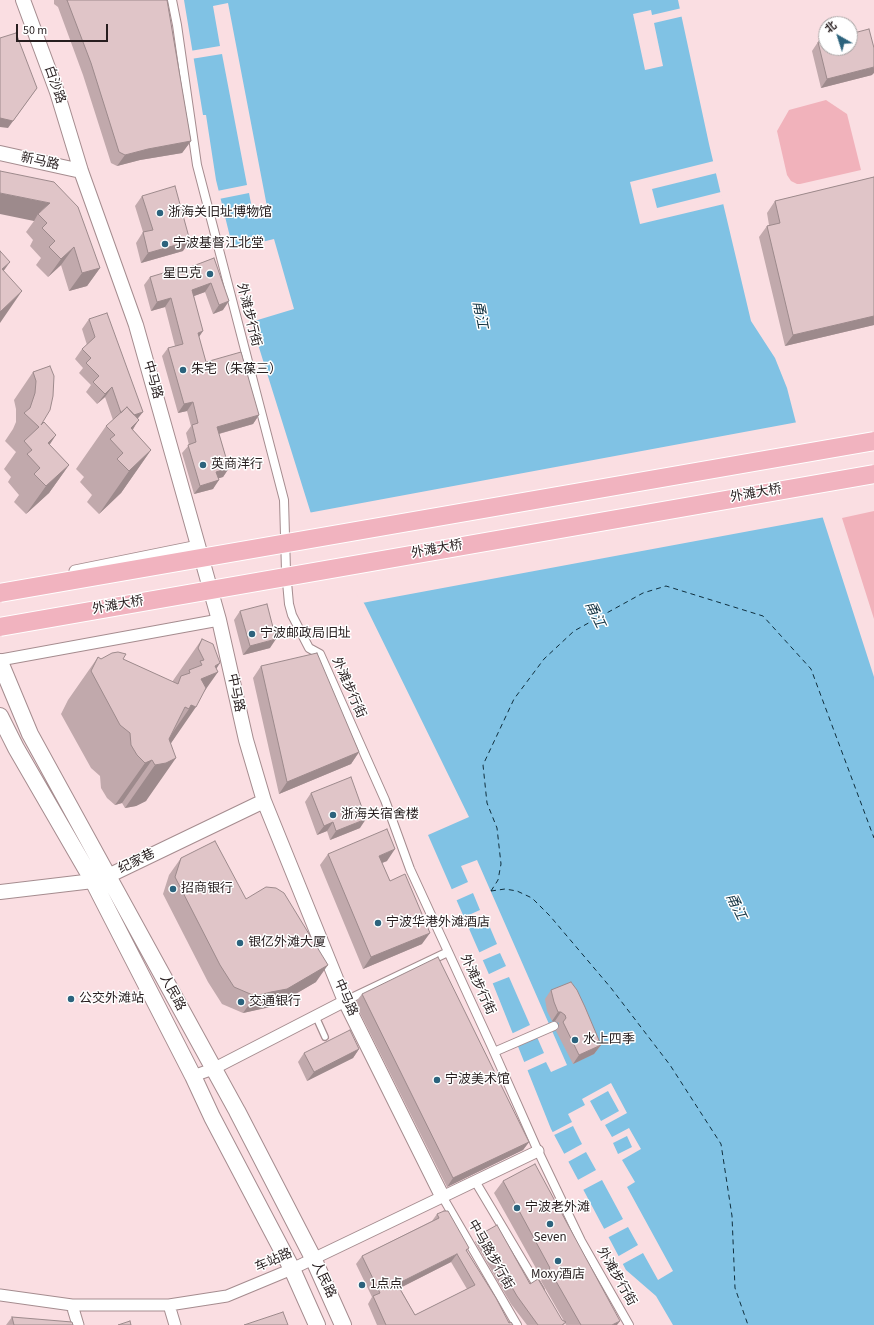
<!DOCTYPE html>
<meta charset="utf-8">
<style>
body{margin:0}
#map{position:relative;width:874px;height:1325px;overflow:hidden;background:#fadee2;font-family:"Source Sans 3","Noto Sans SC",sans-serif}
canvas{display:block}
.north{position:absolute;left:818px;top:16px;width:40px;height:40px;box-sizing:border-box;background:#fff;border:1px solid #a9a5a5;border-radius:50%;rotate:321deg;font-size:11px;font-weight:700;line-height:16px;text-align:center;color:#271e1f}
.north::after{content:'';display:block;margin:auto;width:14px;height:18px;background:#2c637d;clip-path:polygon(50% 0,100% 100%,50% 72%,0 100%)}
.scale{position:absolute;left:16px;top:24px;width:92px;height:18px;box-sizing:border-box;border:2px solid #271e1f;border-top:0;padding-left:5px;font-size:12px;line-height:14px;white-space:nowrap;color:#271e1f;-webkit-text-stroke:3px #fff;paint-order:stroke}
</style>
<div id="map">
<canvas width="874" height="1325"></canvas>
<div class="north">北</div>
<div class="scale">50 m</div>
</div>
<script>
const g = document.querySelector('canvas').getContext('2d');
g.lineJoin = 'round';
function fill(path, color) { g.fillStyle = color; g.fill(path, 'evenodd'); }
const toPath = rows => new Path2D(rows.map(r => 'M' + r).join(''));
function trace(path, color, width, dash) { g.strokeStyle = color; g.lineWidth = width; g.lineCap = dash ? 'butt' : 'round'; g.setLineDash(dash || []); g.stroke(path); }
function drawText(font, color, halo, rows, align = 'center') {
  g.font = font + ' "Source Sans 3","Noto Sans SC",sans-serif'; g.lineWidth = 3; g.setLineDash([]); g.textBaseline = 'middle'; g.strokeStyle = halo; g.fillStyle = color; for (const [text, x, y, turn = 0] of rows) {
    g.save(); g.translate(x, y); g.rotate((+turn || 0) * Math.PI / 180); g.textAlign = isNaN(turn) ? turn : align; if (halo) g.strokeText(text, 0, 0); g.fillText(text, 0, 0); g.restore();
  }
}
fill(toPath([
 [826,100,847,114,861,170,800,184,797,184,791,181,787,175,777,131,789,110],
 [874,511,874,619,842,518]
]), '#f1b2bb');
fill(toPath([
 [184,0,678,0,709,144,751,321,775,358,787,388,811,481,874,677,874,1325,673,1325,656,1296,626,1270,551,1129,491,979,428,835,469,817,365,605,312,517,251,322,294,309,274,239,233,249,216,180,206,115,203,115]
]), '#80c2e4');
fill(toPath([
 [228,3,269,217,254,219,249,193,219,199,217,191,247,185,222,54,191,59,190,51,220,46,213,6],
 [682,8,684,16,654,23,663,66,645,70,633,14,651,10,652,15],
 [714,161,717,173,652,189,657,208,721,192,724,204,640,224,630,182],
 [798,422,813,480,825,517,362,603,310,518,308,513],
 [477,860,567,1065,551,1072,546,1062,526,1071,522,1063,544,1053,537,1037,516,1047,511,1034,530,1025,509,977,491,984,487,975,506,966,500,953,481,961,478,953,497,944,486,918,466,926,462,918,480,910,473,893,455,901,450,890,468,882,461,866],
 [611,1083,627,1113,605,1125,612,1137,629,1128,641,1149,622,1160,635,1182,627,1187,673,1271,658,1280,643,1253,621,1265,617,1257,638,1245,628,1227,607,1238,602,1230,623,1219,602,1180,581,1191,576,1181,596,1170,586,1152,566,1163,562,1155,582,1144,573,1126,552,1136,551,1133,572,1122,568,1114,585,1105,582,1099],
 [608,1091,619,1111,601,1121,590,1101],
 [627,1136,632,1147,618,1154,613,1143]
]), '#fadee2');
trace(toPath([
 [491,891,498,880,501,864,497,828,487,803,483,765,514,699,544,659,574,631,643,593,666,586,763,616,811,669,874,838],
 [491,891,505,889,517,891,532,898,550,916,611,988,670,1065,721,1144,732,1216,735,1288,748,1325]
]), '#102f3e', 1, [5, 4]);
const service = toPath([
 [316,1017,325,1037]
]);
const pedestrian = toPath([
 [172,0,177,25,197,165,284,500,286,571,289,604,292,615,309,648,320,654,385,800,410,869,491,1045,538,1151,581,1241,629,1325],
 [345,1001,448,952],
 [494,1052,554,1026],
 [475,1181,540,1290],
 [442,1196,517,1325]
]);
const minor = toPath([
 [75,571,198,546],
 [0,660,219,620],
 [193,1076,213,1069,345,1001],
 [0,1295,72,1305,169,1305,227,1296,292,1269,538,1151],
 [72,1305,78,1325],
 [169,1305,175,1325]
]);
const tertiary = toPath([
 [23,0,57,92,81,171,136,325,219,620,246,740,264,801,345,1001,442,1196],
 [0,153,81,171],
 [0,892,93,881,108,876,264,801]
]);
const secondary = toPath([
 [0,662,30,734,237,1111,313,1258,343,1325],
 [0,716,16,748,93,881,193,1076,212,1117,292,1269,317,1325]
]);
trace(service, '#a58c8f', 8);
trace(pedestrian, '#a58c8f', 10);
trace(minor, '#a58c8f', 13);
trace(tertiary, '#a58c8f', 16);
trace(secondary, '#a58c8f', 18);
trace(service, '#fff', 5.5);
trace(pedestrian, '#fff', 8);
trace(minor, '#fff', 11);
trace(tertiary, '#fff', 14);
trace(secondary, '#fff', 16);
const primaryBridge = toPath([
 [0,593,874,441],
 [0,627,874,474]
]);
trace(primaryBridge, '#fff', 20, []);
trace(primaryBridge, '#f1b3bf', 18);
fill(toPath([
 [54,0,167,0,191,141,182,153,140,160,117,166,111,163,83,75,58,7,54,4],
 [818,42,872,75,821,88,812,51],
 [0,171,100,268,87,286,69,291,61,265,48,277,36,265,41,258,30,246,33,240,26,232,34,221],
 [874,177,874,325,785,346,759,237,767,226,769,225,767,213,775,201],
 [142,196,183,251,141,263,136,243,143,232,135,206],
 [214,258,223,310,213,314,205,292,194,296,199,338,206,362,259,415,253,424,219,434,229,468,223,477,218,478,213,489,194,494,182,453,189,445,186,433,191,426,187,411,178,413,162,356,168,348,175,346,165,307,151,311,144,285,150,277,180,271],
 [89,319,138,419,133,430,151,450,121,493,99,514,87,502,92,495,80,482,84,477,76,469,106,426,113,420,105,397,97,404,86,392,91,385,79,373,83,368,75,359,82,349,87,345,82,329],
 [50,366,41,425,50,445,69,465,49,493,26,514,14,502,19,495,8,482,11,477,4,469,16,452,5,441,13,429,16,422,16,409,14,400,33,372],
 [240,611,270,648,243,655,234,620],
 [202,639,216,669,204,691,171,743,146,801,136,806,125,808,122,803,115,805,107,798,101,788,100,776,91,768,61,714,68,700,98,657,101,659,123,659,172,682],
 [261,666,359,752,351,764,279,794,253,678],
 [311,793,360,828,330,840,327,831,317,835,305,802],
 [328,854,387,861,382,863,390,881,422,944,363,969,320,865],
 [181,858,246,899,316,982,275,1006,260,1009,243,1013,222,1004,208,982,163,894,169,875],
 [551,990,601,1045,594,1054,573,1064,556,1031,559,1027,559,1023,555,1021,552,1021,547,1011,545,999],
 [362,994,529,1142,523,1150,447,1187,355,1003],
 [359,1049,353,1058,307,1081,298,1062,304,1053],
 [503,1181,617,1325,566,1325,565,1323,564,1325,527,1325,511,1304,475,1242,481,1234,530,1284,562,1320,564,1321,541,1281,542,1279,494,1193],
 [437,1214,469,1248,467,1251,509,1323,513,1325,377,1325,368,1304,372,1297,356,1264,362,1256,432,1221],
 [451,1262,467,1289,415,1315,400,1288],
 [12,1317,73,1325,6,1325]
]), '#c1a9ac');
fill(toPath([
 [874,67,874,73,872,75,821,88,827,79],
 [37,88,8,128,0,127,0,118],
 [191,141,182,153,140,160,117,166,125,155,148,149],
 [0,193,50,203,38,214,34,221,0,214],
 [190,241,183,251,141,263,148,253],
 [74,247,61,265,48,277,61,259],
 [10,262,0,276,2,269],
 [100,268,87,286,69,291,82,273],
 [211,283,205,292,186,299,192,290],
 [22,291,0,323,0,312],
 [171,298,165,307,151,311,157,302],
 [229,301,223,310,213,314,219,305],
 [874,316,874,325,785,346,793,335],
 [203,331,197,340,198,333],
 [112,387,105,397,97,404,105,394],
 [193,402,187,411,178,413,184,404],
 [143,412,135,422,123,418],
 [259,415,253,424,211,436,217,427],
 [139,420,119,449,131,428],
 [56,435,37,464,48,443],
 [151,450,121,493,99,514,129,471],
 [69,465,49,493,26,514,46,486],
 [229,468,223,477,210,481,216,472],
 [219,480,213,489,194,494,200,486],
 [276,639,270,648,243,655,250,646],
 [220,663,213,674,218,672,194,706,196,707,167,749,162,748,189,709,185,707,201,679,215,666],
 [359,752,351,764,279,794,287,782],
 [176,758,146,801,136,806,125,808,155,765],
 [152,760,122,803,115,805,145,763],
 [366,819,360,828,330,840,336,831],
 [333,822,327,831,317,835,324,826],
 [395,849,387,861,371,867,379,856],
 [430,933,422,944,363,969,371,957],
 [328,965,316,982,275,1006,243,1013,255,996],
 [558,1012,561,1012,555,1021,552,1021],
 [601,1045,594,1054,573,1064,579,1055],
 [359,1049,353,1058,307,1081,314,1072],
 [529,1142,523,1150,447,1187,453,1178],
 [457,1254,451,1262,392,1292,397,1284],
 [620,1321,617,1325,612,1325]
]), '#9d8a8c');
const building = toPath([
 [67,0,167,0,191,141,148,149,125,155,119,152,91,63,67,0],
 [869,29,874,48,874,67,827,79,818,42,826,40,826,48,850,48,850,34,869,29],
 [16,33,37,88,13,121,0,118,0,38,16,33],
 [0,171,54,182,78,207,100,268,82,273,74,247,61,259,49,247,55,241,42,228,47,223,38,214,50,203,0,193,0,171],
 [874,177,874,316,793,335,767,226,780,223,775,201,874,177],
 [175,186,190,241,148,253,143,232,153,230,142,196,175,186],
 [0,251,10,262,2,269,22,291,0,312,0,251],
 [214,258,229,301,219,305,211,283,192,290,203,331,198,333,206,362,241,352,259,415,217,427,229,468,216,472,219,480,200,486,188,445,196,442,192,425,198,423,193,402,184,404,168,348,183,344,171,298,157,302,150,277,180,268,180,271,214,258],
 [107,313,143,412,134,415,127,407,121,413,112,387,105,394,93,382,99,376,86,363,91,358,82,349,95,337,89,319,107,313],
 [50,366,54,376,53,396,50,410,41,425,44,422,56,435,48,443,69,465,46,486,34,474,40,468,27,454,32,450,24,441,39,427,24,413,30,408,35,393,36,381,33,372,50,366],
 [127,407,139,420,131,428,151,450,129,471,117,459,123,453,110,439,115,435,106,426,127,407],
 [267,604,276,639,250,646,240,611,267,604],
 [202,639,213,644,220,663,215,666,218,672,201,679,206,688,196,707,191,705,189,709,185,707,169,739,176,758,166,763,155,765,152,760,145,763,137,755,131,745,130,733,120,725,91,671,98,657,101,659,112,653,118,652,126,654,123,659,178,684,181,676,190,673,189,670,202,665,200,661,204,660,198,648,202,639],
 [317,653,359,752,287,782,261,666,317,653],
 [351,777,366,819,336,831,333,822,324,826,311,793,351,777],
 [387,829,395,849,379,856,390,881,405,874,430,933,371,957,328,854,387,829],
 [215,841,246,899,266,887,276,888,284,893,328,965,287,989,271,992,255,996,234,987,220,965,175,877,181,858,215,841],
 [438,957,529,1142,453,1178,362,994,438,957],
 [571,982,577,990,585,1007,601,1045,579,1055,563,1022,566,1018,565,1015,561,1012,558,1012,554,1002,551,990,571,982],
 [350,1030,359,1049,314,1072,304,1053,350,1030],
 [535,1164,620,1321,612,1325,581,1325,549,1269,550,1268,503,1181,535,1164],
 [444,1211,448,1211,469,1248,466,1250,496,1298,509,1323,511,1322,513,1325,386,1325,373,1296,380,1293,362,1256,439,1218,437,1214,444,1211],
 [457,1254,475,1285,415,1315,397,1284,457,1254],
 [497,1225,530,1284,538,1279,562,1320,566,1322,562,1325,538,1325,517,1296,481,1234,497,1225],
 [283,1312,288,1325,244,1325,283,1312],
 [12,1317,72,1322,73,1325,14,1325,12,1317],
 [130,1321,131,1325,118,1325,130,1321]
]);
fill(building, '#e0c5c8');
trace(building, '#9d8a8c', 1);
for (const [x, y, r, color] of [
 [160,213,4,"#2c637d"],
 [165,244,4,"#2c637d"],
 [210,274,4,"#2c637d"],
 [183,370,4,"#2c637d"],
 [203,465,4,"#2c637d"],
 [252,634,4,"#2c637d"],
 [333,815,4,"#2c637d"],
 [173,889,4,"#2c637d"],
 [378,923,4,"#2c637d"],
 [240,943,4,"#2c637d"],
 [71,999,4,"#2c637d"],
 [241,1002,4,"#2c637d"],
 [575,1040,4,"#2c637d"],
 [437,1080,4,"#2c637d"],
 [517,1208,4,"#2c637d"],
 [550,1224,4,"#2c637d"],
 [558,1261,4,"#2c637d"],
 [362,1285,4,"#2c637d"]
]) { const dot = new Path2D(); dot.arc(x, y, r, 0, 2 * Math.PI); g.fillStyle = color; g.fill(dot); trace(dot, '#fff', 1.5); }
drawText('13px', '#271e1f', '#fff', [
 ["白沙路",54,85,71],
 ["新马路",40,162,12],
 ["外滩步行街",248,315,76],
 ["中马路",152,380,74],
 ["外滩大桥",756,494,-10],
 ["外滩大桥",437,550,-10],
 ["外滩大桥",118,606,-10],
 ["外滩步行街",348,688,66],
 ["中马路",235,693,78],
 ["纪家巷",137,862,-26],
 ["外滩步行街",477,985,65],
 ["人民路",172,993,62],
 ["中马路",345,998,66],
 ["中马路步行街",490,1255,60],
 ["车站路",274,1261,-24],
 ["外滩步行街",616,1277,60],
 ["人民路",323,1280,65]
]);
drawText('13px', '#271e1f', '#fff', [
 ["浙海关旧址博物馆",168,213],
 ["宁波基督江北堂",173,244],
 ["星巴克",202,274,"right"],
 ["朱宅（朱葆三）",191,370],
 ["英商洋行",211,465],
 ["宁波邮政局旧址",260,634],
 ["浙海关宿舍楼",341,815],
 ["招商银行",181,889],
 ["宁波华港外滩酒店",386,923],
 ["银亿外滩大厦",248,943],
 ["公交外滩站",79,999],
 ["交通银行",249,1002],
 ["水上四季",583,1040],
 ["宁波美术馆",445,1080],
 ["宁波老外滩",525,1208],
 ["Seven",550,1238,"center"],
 ["Moxy酒店",558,1275,"center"],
 ["1点点",370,1285]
], 'left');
drawText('italic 14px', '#102f3e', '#fff', [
 ["甬江",479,315,79],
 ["甬江",594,615,64],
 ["甬江",735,907,64]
]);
</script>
